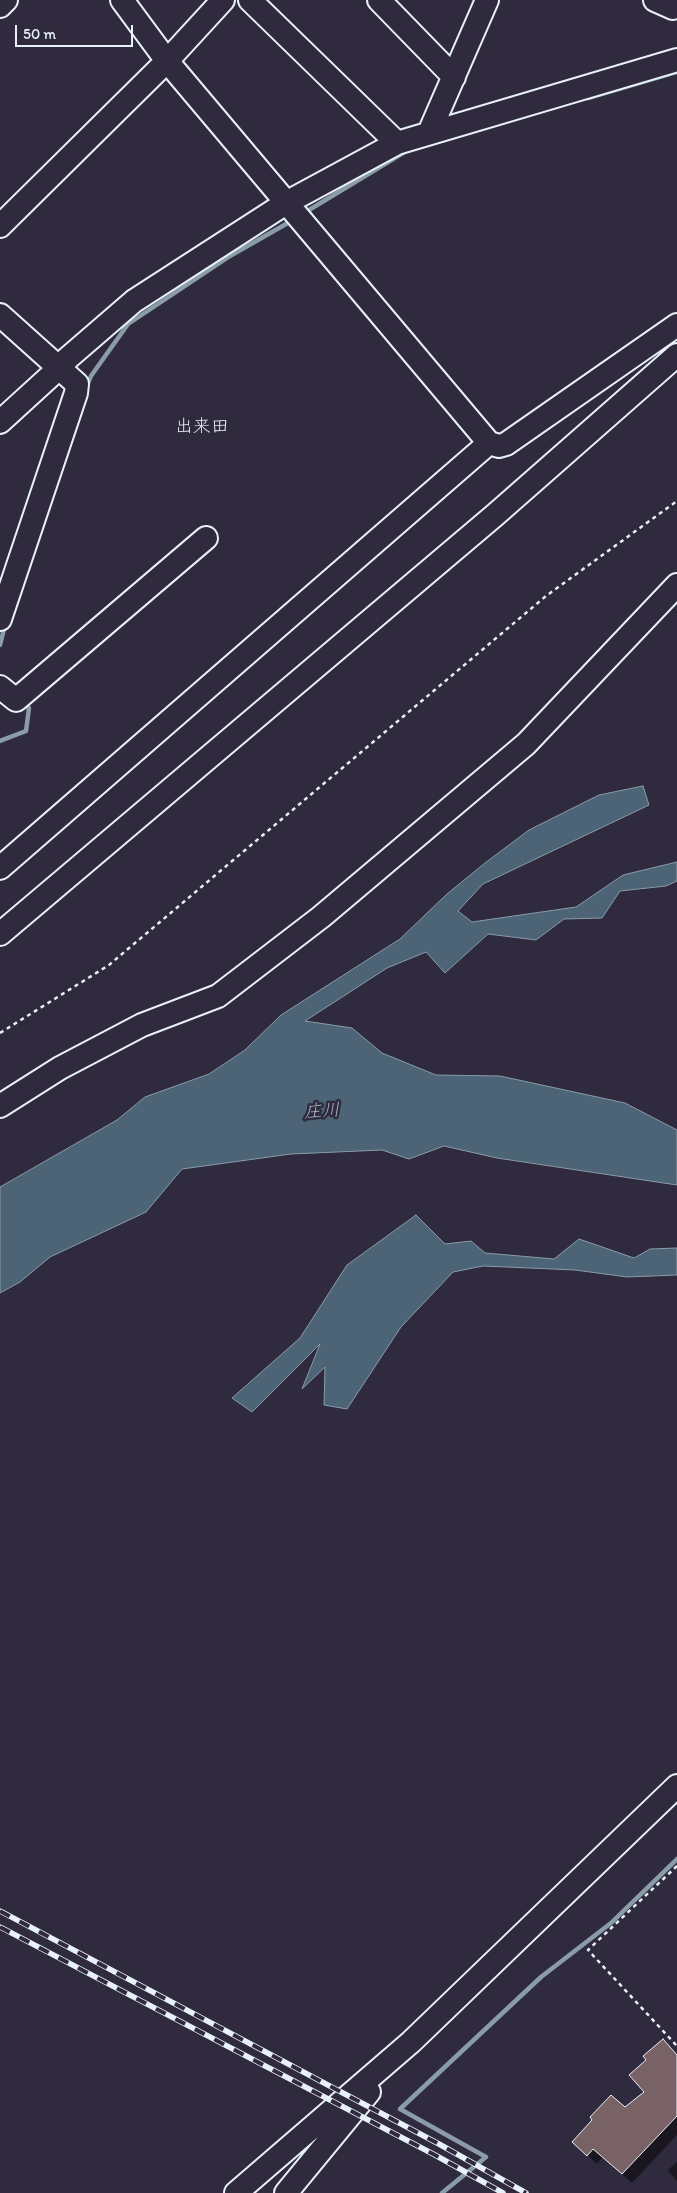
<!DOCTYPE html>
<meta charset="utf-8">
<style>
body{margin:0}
#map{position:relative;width:677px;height:2193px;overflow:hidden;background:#2f2a3d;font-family:Itim,sans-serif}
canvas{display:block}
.scale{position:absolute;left:15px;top:25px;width:118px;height:22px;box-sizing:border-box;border:2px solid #e8f1f8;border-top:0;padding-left:6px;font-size:15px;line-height:18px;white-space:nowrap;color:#e8f1f8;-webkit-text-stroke:4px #2f2a3d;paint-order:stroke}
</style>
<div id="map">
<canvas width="677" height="2193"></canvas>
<div class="scale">50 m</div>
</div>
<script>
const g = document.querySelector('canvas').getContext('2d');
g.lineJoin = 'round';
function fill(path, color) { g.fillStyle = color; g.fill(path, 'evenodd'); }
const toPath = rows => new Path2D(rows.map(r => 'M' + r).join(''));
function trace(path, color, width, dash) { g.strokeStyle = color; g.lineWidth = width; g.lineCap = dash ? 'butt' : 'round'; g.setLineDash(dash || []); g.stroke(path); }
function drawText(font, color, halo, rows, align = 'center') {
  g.font = font + ' Itim,"Klee One",sans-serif'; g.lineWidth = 5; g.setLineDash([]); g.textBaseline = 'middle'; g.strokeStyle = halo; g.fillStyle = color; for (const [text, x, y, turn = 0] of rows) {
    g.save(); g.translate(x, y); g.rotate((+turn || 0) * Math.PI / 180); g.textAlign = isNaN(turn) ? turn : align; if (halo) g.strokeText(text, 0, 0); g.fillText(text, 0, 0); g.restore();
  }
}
const water = toPath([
 [643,786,649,805,483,884,458,911,472,922,576,907,623,875,677,862,677,881,666,886,620,891,602,918,564,919,536,940,488,934,445,973,426,952,387,968,305,1021,352,1028,382,1053,436,1075,500,1076,625,1103,677,1130,677,1185,497,1158,444,1146,409,1159,382,1150,291,1154,182,1169,146,1212,50,1257,20,1282,0,1293,0,1187,117,1120,145,1097,209,1074,245,1050,281,1015,400,939,447,894,485,863,529,830,599,795,643,786],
 [416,1215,445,1244,471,1241,485,1253,554,1259,579,1239,634,1258,650,1249,677,1248,677,1275,627,1277,575,1270,483,1266,453,1272,401,1327,347,1409,324,1405,325,1367,302,1389,320,1344,252,1412,232,1398,300,1338,347,1265,416,1215]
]);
fill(water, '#4c6476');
trace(water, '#8a9caa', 1);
fill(toPath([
 [663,2040,677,2055,677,2135,632,2183,603,2157,597,2164,583,2151,625,2109,646,2092,648,2061],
 [677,2162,677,2181,668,2170]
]), '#0007');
trace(toPath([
 [588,98,677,72],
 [304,213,408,150],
 [86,388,91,376,128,324,230,256,293,220],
 [0,645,5,625],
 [0,741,26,731,29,708,24,702],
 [442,2193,486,2157,400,2109,541,1977,611,1923,677,1859]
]), '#8a9caa', 4.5);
const building = toPath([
 [663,2039,677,2055,677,2116,622,2174,593,2149,587,2156,572,2142,592,2120,590,2117,611,2095,625,2107,644,2092,629,2075,646,2060,643,2056,663,2039]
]);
fill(building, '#786265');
trace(building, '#e8f1f8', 1);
const minor = toPath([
 [122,0,167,61,489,443,499,446,506,444,677,325],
 [250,0,397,143],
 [379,0,454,77],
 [655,0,673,8,677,0],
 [0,6,6,0],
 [429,133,487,0],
 [0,226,167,61,223,0],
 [0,315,77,384,76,393,0,619],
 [0,422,58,369,68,358,134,301,286,203,397,143,677,60],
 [0,687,16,700,206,538],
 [0,868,489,443],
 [0,934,495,515,677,355],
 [0,1106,60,1068,142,1025,218,996,321,917,526,744,677,585],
 [236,2193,411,2042,677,1786],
 [286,2193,369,2092]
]);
trace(minor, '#e8f1f8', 26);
trace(toPath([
 [0,1033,109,965,546,596,677,501],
 [677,1866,588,1950,677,2046]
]), '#e8f1f8', 2.5, [4, 4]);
trace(minor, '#2f2a3d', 22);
const rail = toPath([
 [0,1911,439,2144,526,2193],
 [0,1927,435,2155,503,2193]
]);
trace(rail, '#e8f1f8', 5.5);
trace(rail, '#2f2a3d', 4, [11]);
drawText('18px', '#e8f1f8', '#2f2a3d', [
 ["出来田",202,427]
]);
drawText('italic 18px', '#aab9c4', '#2f2a3d', [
 ["庄川",322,1112,-4]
]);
</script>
